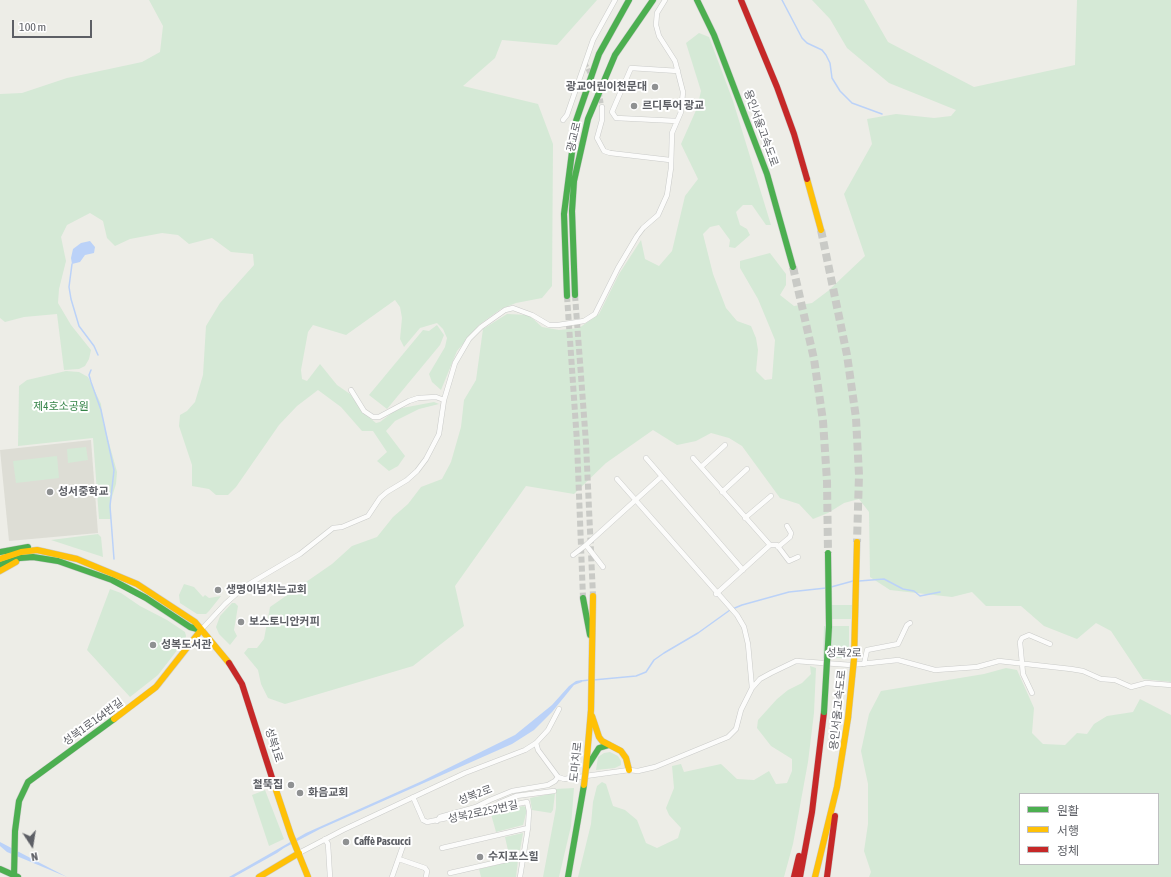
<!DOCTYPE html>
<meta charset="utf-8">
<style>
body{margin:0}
#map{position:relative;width:1171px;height:877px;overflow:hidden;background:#edede7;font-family:"Asap Condensed","Noto Sans KR",sans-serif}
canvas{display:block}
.legend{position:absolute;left:1019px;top:793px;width:140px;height:72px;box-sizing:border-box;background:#fff;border:1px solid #bebfc1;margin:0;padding:5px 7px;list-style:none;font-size:12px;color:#5d5f65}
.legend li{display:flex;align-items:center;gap:8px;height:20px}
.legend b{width:20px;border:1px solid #bebfc1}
.north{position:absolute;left:12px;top:825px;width:40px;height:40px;-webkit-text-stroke:3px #fff;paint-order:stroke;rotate:168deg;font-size:11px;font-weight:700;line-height:16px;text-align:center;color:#5d5f65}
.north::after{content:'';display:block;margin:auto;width:14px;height:18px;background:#5d5f65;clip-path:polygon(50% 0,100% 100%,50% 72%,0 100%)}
.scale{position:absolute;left:12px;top:20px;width:80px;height:18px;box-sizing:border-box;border:2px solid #5d5f65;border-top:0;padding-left:5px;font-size:12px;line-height:14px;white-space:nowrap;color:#5d5f65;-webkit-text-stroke:3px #fff;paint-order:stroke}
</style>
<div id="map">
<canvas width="1171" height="877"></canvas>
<ul class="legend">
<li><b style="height:5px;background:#4caf50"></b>원활</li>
<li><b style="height:5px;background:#ffc107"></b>서행</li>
<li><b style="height:5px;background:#c62828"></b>정체</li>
</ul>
<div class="north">N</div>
<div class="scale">100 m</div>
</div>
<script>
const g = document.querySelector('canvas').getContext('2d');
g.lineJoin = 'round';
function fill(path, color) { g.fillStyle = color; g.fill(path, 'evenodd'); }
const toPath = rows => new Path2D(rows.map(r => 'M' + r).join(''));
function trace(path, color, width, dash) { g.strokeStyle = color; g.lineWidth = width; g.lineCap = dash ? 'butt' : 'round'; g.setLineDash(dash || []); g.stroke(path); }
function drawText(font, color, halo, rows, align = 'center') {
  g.font = font + ' "Asap Condensed","Noto Sans KR",sans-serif'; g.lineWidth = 4; g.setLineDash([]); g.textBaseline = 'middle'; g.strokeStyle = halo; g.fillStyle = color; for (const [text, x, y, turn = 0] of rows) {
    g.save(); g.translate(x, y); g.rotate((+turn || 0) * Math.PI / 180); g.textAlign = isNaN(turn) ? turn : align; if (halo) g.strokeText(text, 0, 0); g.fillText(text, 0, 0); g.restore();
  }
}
fill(toPath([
 [91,440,98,533,9,541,0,450]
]), '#ddddd5');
fill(toPath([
 [149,0,597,0,557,45,502,40,495,58,463,86,538,104,553,144,552,286,542,298,516,303,501,309,479,325,457,351,441,390,432,382,429,374,445,347,447,338,443,329,437,323,420,328,404,347,400,339,402,318,400,307,395,300,346,335,313,325,308,332,301,370,302,379,307,381,320,364,337,385,350,394,365,414,376,423,380,422,393,412,402,408,434,402,439,404,419,409,395,421,386,431,405,456,398,466,389,471,377,461,387,452,373,431,362,431,341,407,318,390,297,406,279,425,236,487,228,495,216,495,209,489,192,486,192,465,179,426,180,415,187,411,195,402,203,375,206,326,220,303,254,265,253,254,231,252,212,238,189,244,178,235,162,233,130,239,115,246,107,238,103,221,90,213,67,225,61,237,66,261,59,289,58,303,71,325,91,350,89,359,85,366,79,369,64,370,57,314,24,317,5,322,0,318,0,94,22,93,67,78,142,62,160,52,163,26],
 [812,0,864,0,888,42,974,87,1075,65,1077,0,1171,0,1171,682,1143,679,1111,631,1096,623,1077,639,1044,626,1021,606,986,606,972,592,952,597,890,590,870,577,869,512,859,499,844,503,828,513,813,519,799,504,780,498,742,446,729,438,711,433,696,441,677,445,653,430,606,463,574,494,526,486,455,586,464,626,413,666,285,704,268,698,261,684,258,670,244,653,248,648,257,648,264,639,270,607,332,564,352,546,377,537,393,517,408,504,421,487,442,479,451,462,461,427,464,400,476,380,483,329,507,314,529,315,542,327,559,330,579,328,599,314,619,274,641,240,645,259,659,266,672,251,685,196,698,179,681,144,697,108,701,91,686,43,699,33,709,37,733,101,771,225,766,225,752,205,743,205,736,212,740,225,747,229,750,235,735,248,729,247,730,240,719,225,710,227,703,234,713,274,726,308,737,321,751,326,756,338,758,350,756,371,765,380,772,379,775,340,758,299,740,268,740,261,770,253,786,274,786,285,780,295,794,306,812,303,828,291,865,256,844,194,872,144,867,119,896,114,934,118,951,116,956,110,889,83,847,48,830,19],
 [437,325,444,335,440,345,387,409,369,395,423,330,429,331],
 [66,371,79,372,88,377,101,404,103,421,117,472,116,484,111,500,111,519,99,519,93,438,18,446,19,386,27,380],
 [86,447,88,460,68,463,67,449],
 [57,456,59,478,16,483,13,461],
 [98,534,101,537,103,557,51,540],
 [184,584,194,587,203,597,205,595,209,598,221,596,209,611,206,614,197,614,180,603,179,595],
 [110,589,121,593,140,606,167,620,185,632,186,636,185,640,158,675,130,697,87,650],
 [232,603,235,603,238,606,234,630,237,636,230,645,219,634,216,627,220,616],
 [832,605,852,605,851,619,831,619],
 [824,626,849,626,849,658,823,658],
 [810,666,816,668,814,713,808,762,793,844,784,877,578,877,591,824,593,802,597,786,602,782,606,784,613,806,625,810,637,820,646,843,657,848,678,838,681,828,669,815,666,808,674,788,672,766,681,764,684,772,721,764,737,779,754,780,769,771,776,784,787,783,792,771,792,759,771,746,757,728,758,720,777,699,788,690,802,683,811,674],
 [1006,668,1017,670,1034,708,1032,733,1043,744,1065,745,1077,733,1087,734,1094,724,1107,716,1133,712,1140,699,1171,715,1171,877,869,877,871,872,864,851,868,824,868,784,861,751,869,714,881,691,984,674],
 [1020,794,1158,794,1158,864,1020,864],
 [610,752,618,756,621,761,621,765,615,768,596,770,598,757,604,753],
 [574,788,571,826,559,877,543,877,556,808,556,789],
 [265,790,284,839,269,846,252,795],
 [555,793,553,810,551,813,532,810,530,798],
 [523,806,526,807,527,810,523,825,496,832,491,814],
 [523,833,520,850,509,855,505,837],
 [518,860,516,877,481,877,479,869]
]), '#d5e9d6');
fill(toPath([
 [90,241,95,247,94,253,85,255,80,262,72,264,71,258,73,249,81,243],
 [582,680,582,682,574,685,552,712,534,730,512,744,320,829,284,848,277,853,234,877,229,877,306,833,422,781,515,735,552,705,569,686,576,681],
 [0,842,40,863,67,877,7,852,0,846]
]), '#bbd2f8');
trace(toPath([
 [782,0,802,38,807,43,822,50,826,55,830,63,832,78,840,91,852,103,882,114],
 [72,264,69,287,71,299,79,326,94,346,98,355],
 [91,370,89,375,91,382,101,410,114,470,110,506,114,559],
 [859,581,884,579,903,589,914,591,920,596,940,592],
 [831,587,853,581],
 [593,680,636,676,646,672,654,660,664,653,698,633,730,610,742,605,789,592,826,588],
 [581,681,589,680]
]), '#bbd2f8', 1.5);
trace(toPath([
 [585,63,600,95,602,107]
]), '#c9cac6', 4.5, [4.5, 2]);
trace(toPath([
 [575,295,586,443,593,596],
 [567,296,577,442,583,598]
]), '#c9cac6', 6, [6, 3]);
trace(toPath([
 [821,230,847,355,856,418,859,475,857,542],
 [793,267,814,359,823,421,827,481,828,553]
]), '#c9cac6', 8, [8, 4]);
const street = toPath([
 [602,107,602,120,597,138,604,151,610,153,670,160],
 [563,120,567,115,593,40,615,0],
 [677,121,616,118,612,112,631,68,678,71],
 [351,390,364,411,373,417,379,417,409,401,418,398,436,397,444,400],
 [646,458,743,570],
 [693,458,770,545,716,594],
 [701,467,725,445],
 [617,479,737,615,744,627,748,644,752,688],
 [722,492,747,469],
 [745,518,771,496],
 [770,545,777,545,789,561,798,557],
 [778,547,790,537,791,533,787,526],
 [573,555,586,545],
 [603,567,586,545,661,477],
 [201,630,225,604,244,587,300,554,333,528,342,527,368,516,380,498,387,492,407,480,417,471,426,459,439,434,444,400,455,363,469,339,481,327,505,310,513,308,532,315,549,325,558,325,584,321,595,314,618,268,637,236,643,228,658,215,667,195,671,168,672,133,681,112,683,92,675,61,659,36,656,25,657,13,665,0],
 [864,664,867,650,898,644,907,625,910,623],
 [1032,693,1023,674,1020,642,1022,638,1029,635,1050,644],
 [536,743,538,750,558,777,564,779,629,770,638,771,655,767,728,737,736,729,741,710,752,688,760,679,771,673,796,661,851,665,898,660,935,670,977,667,999,661,1071,669,1083,671,1101,679,1115,680,1131,687,1146,683,1171,685],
 [413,797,423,820,427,822,527,802,529,811,528,828,520,877],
 [496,809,499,803,516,796,554,791],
 [437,821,440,817,476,807,490,800,512,791,548,785,555,781,558,777],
 [325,839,328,844,330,877],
 [442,848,528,828],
 [299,853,343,830,465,773,525,750,536,743,548,730,559,709],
 [399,859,425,868,427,871,426,877],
 [450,873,524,856],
 [392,877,404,843]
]);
const fast = toPath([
 [697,0,714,35,767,174,793,267],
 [575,295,572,211,574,181,588,119,615,55,653,0],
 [567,296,564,214,576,121,599,54,629,0],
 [0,552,28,547],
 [0,565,20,558,33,557,58,561,112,580,146,598,190,627,201,630],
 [583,598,590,635],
 [587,767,599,748,609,745],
 [0,869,18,877],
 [14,877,15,831,19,801,28,782,114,719],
 [568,877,584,785]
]);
const slow = toPath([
 [807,179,821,230],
 [0,559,21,552,37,550,77,559,137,584,195,622,229,663],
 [0,571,16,562],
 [592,716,599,737,602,741,621,751,626,758,629,770],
 [114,719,156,687,201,630],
 [586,768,591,710,593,596],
 [274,784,291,835,308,877],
 [259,877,299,853],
 [815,877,837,787,848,718]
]);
const jam = toPath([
 [741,0,777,87,794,134,807,179],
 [229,663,242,684,274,784],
 [794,877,799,856],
 [800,877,812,812,824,712],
 [827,877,835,816]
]);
trace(street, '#cacbc9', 5.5);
trace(fast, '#cacac9', 7);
trace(slow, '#cacac9', 7);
trace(jam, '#cacac9', 7);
trace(street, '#fcfcfb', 4.5);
trace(fast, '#4caf50', 6);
trace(slow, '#ffc107', 6);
trace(jam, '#c62828', 6);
const fastBridge = toPath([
 [824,712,829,627,828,553]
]);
const slowBridge = toPath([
 [848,718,854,659,857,542],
 [584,785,586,768]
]);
trace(fastBridge, '#cacac9', 7, []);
trace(slowBridge, '#cacac9', 7, []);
trace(fastBridge, '#4caf50', 6);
trace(slowBridge, '#ffc107', 6);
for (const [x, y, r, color] of [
 [655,87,4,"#8f9192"],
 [634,106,4,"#8f9192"],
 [50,492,4,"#8f9192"],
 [218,590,4,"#8f9192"],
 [241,622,4,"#8f9192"],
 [153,645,4,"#8f9192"],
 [291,785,4,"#8f9192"],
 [300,793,4,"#8f9192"],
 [346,842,4,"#8f9192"],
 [480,857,4,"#8f9192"]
]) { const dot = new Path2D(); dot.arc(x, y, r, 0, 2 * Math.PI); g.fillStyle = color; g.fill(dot); trace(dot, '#fff', 1.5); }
drawText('bold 11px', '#5d5f65', '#fff', [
 ["광교어린이천문대",647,87,"right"],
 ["르디투어 광교",642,106],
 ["성서중학교",58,492],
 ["생명이넘치는교회",226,590],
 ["보스토니안커피",249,622],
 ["성복도서관",161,645],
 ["철뚝집",283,785,"right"],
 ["화음교회",308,793],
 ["Caffè Pascucci",354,842],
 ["수지포스힐",488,857]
], 'left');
drawText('11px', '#5d5f65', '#fff', [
 ["용인서울고속도로",761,128,70],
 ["광교로",574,137,-77],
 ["성복2로",844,653,1],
 ["용인서울고속도로",838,710,-84],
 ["성복1로164번길",93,722,-36],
 ["성복1로",274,745,72],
 ["도마치로",576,762,-84],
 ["성복2로",475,795,-21],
 ["성복2로252번길",483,812,-12]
]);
drawText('11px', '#358448', '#fff', [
 ["제4호소공원",61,407]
]);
</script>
